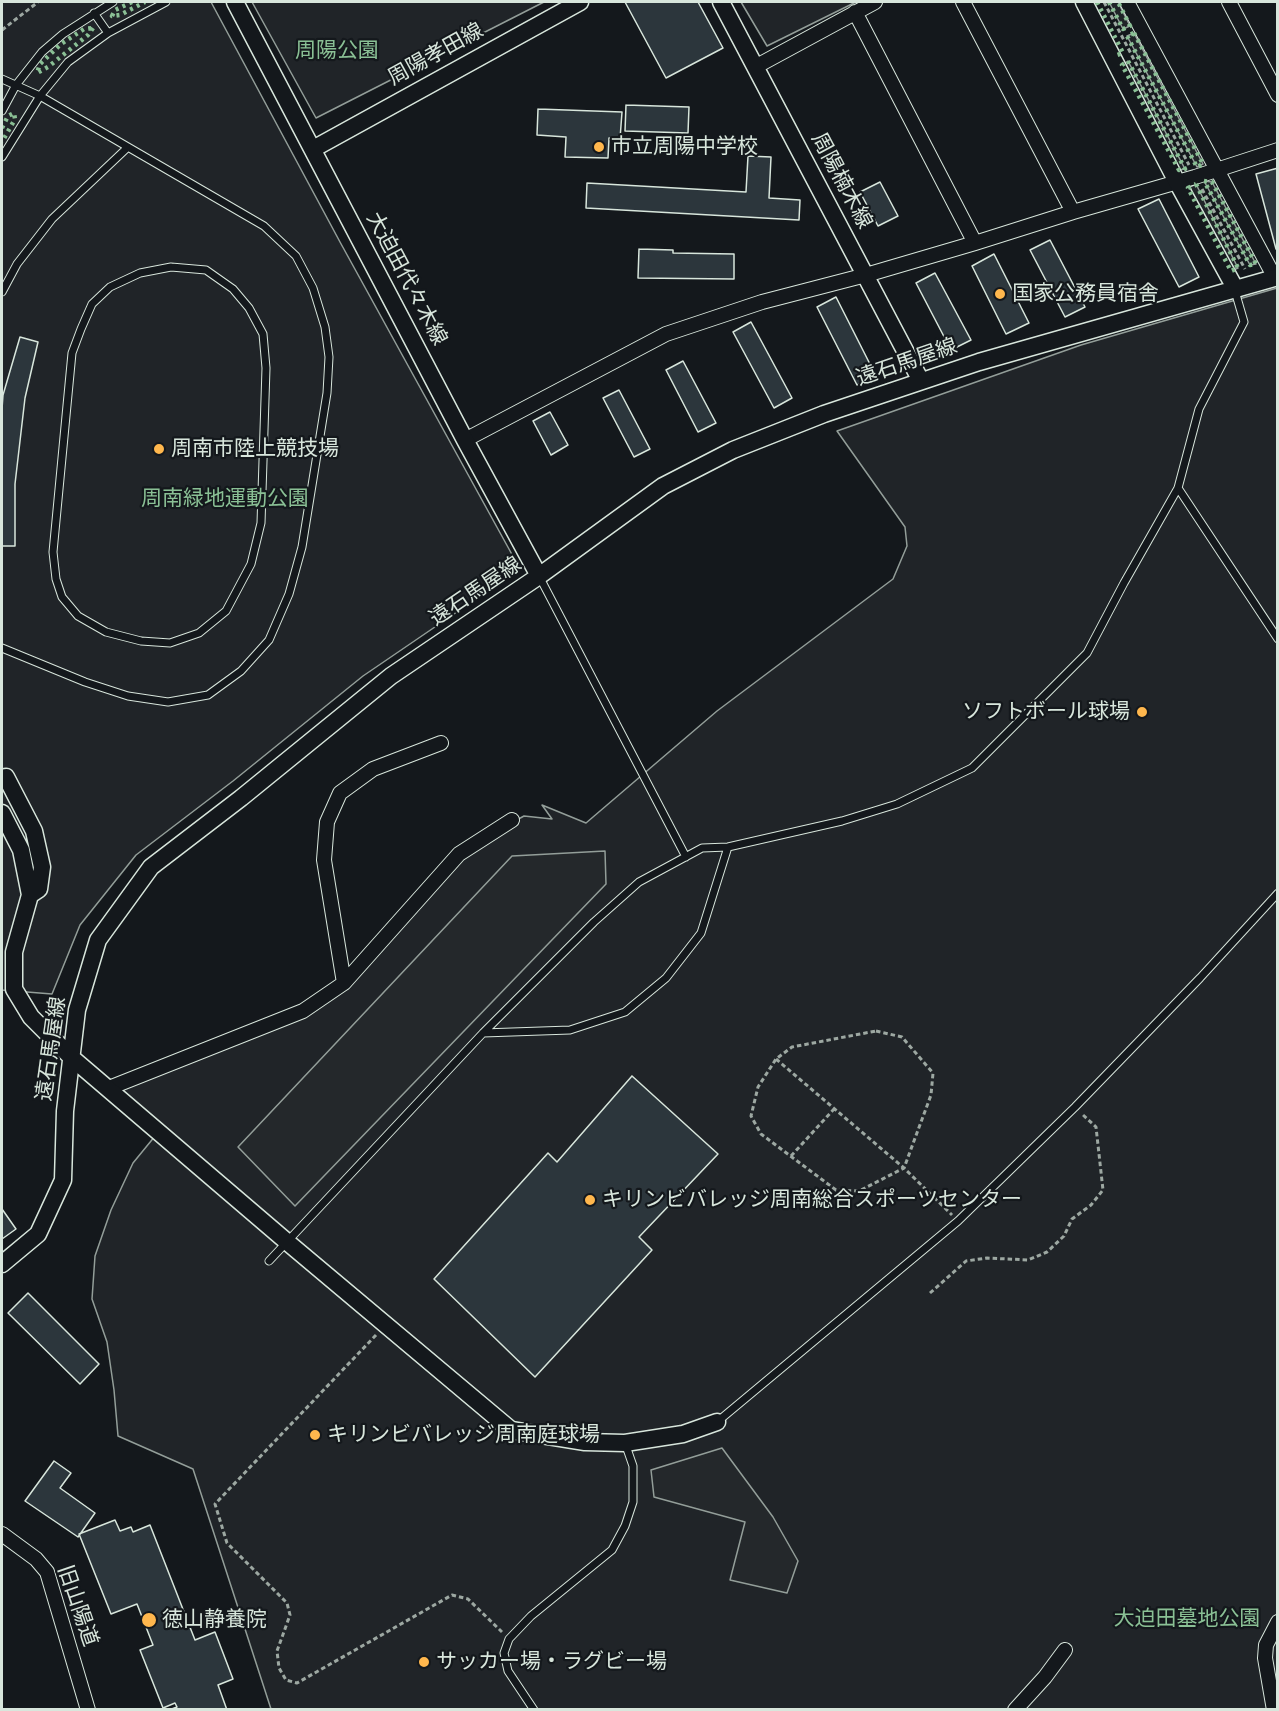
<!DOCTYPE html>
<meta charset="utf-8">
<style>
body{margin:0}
#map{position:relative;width:1279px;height:1711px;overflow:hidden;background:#14181c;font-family:Signika,sans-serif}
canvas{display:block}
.frame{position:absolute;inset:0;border:3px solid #d8e6dc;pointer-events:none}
</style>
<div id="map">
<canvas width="1279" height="1711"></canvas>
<div class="frame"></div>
</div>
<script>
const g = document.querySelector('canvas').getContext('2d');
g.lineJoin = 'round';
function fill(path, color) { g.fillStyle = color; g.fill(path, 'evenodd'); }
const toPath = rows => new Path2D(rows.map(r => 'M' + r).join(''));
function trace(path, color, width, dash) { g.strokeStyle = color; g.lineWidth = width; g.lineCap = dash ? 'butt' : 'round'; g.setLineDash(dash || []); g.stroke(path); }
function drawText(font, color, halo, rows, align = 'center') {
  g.font = font + ' Signika,"Noto Sans JP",sans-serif'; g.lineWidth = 4.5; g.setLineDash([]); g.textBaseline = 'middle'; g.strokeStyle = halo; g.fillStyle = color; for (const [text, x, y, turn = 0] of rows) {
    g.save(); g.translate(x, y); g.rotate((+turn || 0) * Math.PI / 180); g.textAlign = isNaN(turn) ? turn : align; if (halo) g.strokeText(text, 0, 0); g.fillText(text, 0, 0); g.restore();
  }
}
const green = toPath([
 [2,2,211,2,340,242,520,569,363,676,233,781,136,855,80,925,52,994,2,990,2,2],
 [252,2,544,2,316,118,252,2],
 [741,2,856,2,767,46,741,2],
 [1109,2,1118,2,1130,26,1123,29,1109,2],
 [1134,33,1203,164,1197,167,1127,36,1134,33],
 [1128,61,1185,169,1179,170,1122,65,1128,61],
 [1204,181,1212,182,1256,264,1250,265,1204,181],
 [1196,184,1238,268,1231,271,1188,188,1196,184],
 [1277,288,1277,1709,271,1709,193,1469,118,1436,114,1390,107,1342,92,1299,95,1256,111,1210,133,1163,160,1130,109,1089,249,1033,336,989,460,851,524,816,552,819,542,805,586,823,717,711,893,579,907,546,905,527,837,431,1081,345,1277,288]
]);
fill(green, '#202428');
trace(green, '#939e99', 1.5);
const parking = toPath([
 [605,851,606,884,295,1206,238,1147,512,856,605,851],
 [722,1448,773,1517,798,1561,787,1593,730,1580,745,1522,654,1497,651,1470,722,1448]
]);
fill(parking, '#24282b');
trace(parking, '#939e99', 1.5);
const building = toPath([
 [625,2,698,2,723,48,666,78,625,2],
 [626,105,689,107,688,133,625,131,626,105],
 [538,109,622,112,620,139,609,138,608,158,565,157,566,137,537,135,538,109],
 [748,156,771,157,769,198,800,200,799,220,586,208,587,183,746,192,748,156],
 [1278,168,1278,249,1276,249,1256,174,1278,168],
 [880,182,898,216,878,226,860,192,880,182],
 [1159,199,1199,277,1179,287,1138,209,1159,199],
 [1050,240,1085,307,1065,317,1030,250,1050,240],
 [639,249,673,250,673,253,734,254,734,279,638,278,639,249],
 [994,254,1029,323,1006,334,972,266,994,254],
 [935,273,971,340,951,350,916,283,935,273],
 [836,297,876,376,857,385,817,307,836,297],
 [751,322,792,398,774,408,733,332,751,322],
 [20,337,38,342,25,398,15,484,15,546,2,546,2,409,3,395,20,337],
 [683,361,716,423,698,432,666,370,683,361],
 [619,390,650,449,634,457,603,398,619,390],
 [550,412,568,445,551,455,533,421,550,412],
 [632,1076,718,1154,639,1237,652,1250,535,1377,434,1279,548,1153,557,1162,632,1076],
 [2,1209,16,1229,2,1239,2,1209],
 [28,1293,99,1364,80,1384,8,1313,28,1293],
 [54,1461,71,1473,60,1488,95,1513,78,1537,25,1501,54,1461],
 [115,1520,120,1531,131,1527,133,1532,150,1525,195,1640,215,1632,233,1679,218,1685,227,1710,169,1710,177,1707,175,1703,163,1708,140,1650,153,1645,137,1604,111,1614,79,1534,115,1520]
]);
fill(building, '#2c363c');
trace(building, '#d8e6dc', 1.5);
const service = toPath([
 [94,13,108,33],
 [2,79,40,96,264,226,296,256,313,288,325,327,329,357,327,393,302,547,289,594,269,640,241,671,208,695,168,702,128,696,85,682,2,648],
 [2,111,16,85,42,52,63,34,113,2],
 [2,157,40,96,68,62,108,33,166,2],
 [171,267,206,270,233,289,249,308,263,334,266,368,261,523,251,564,226,611,199,633,170,643,141,641,106,632,78,616,62,597,56,579,53,552,72,353,81,329,92,304,110,287,140,273,171,267],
 [2,292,17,264,52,219,127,148],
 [1178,488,1278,639],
 [539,576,686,857],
 [483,1033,570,1030,625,1012,666,978,701,933,728,847],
 [269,1261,483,1033,594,922,639,882,702,848,728,847,842,821,897,804,972,768,1087,653,1124,583,1178,488,1199,409,1244,322,1235,291],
 [717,1422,958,1221,1075,1107,1200,978,1278,893],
 [534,1710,508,1671,504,1653,509,1639,531,1616,612,1550,625,1526,633,1502,633,1466,625,1443]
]);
const minor = toPath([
 [963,2,1073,212],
 [1127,2,1275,278],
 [1229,2,1278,95],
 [855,12,975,243],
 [755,67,875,2],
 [465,440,666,334,762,302,866,275,975,243,1073,212,1195,177,1278,150],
 [344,983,324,860,327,822,340,793,373,769,441,743],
 [109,1088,303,1011,344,983,459,854,512,820],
 [2,1534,36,1559,47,1572,88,1710],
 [1015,1710,1045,1677,1065,1650],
 [1274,1710,1265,1658,1266,1645,1278,1622]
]);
const tertiary = toPath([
 [235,2,465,440,539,576],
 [721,2,921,381],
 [1084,2,1177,182,1235,288],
 [313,149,580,2],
 [2,778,6,777,34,831,42,867,39,889,30,895],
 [2,813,21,850,30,895,14,952,14,989,31,1017,72,1058,286,1241,511,1430,585,1442,625,1443,683,1434,717,1422],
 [2,1264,38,1234,63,1180,65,1111,77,1010,98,940,151,867,241,798,391,676,539,576,663,486,733,450,824,414,979,362,1278,277]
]);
trace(service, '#d8e6dc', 9);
trace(minor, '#d8e6dc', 16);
trace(tertiary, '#d8e6dc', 19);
trace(toPath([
 [1104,2,1189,165],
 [2,30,38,2],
 [1202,189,1245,269],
 [876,1031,902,1037,933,1073,931,1095,904,1168,859,1191,836,1190,761,1134,751,1116,758,1087,776,1059,792,1047,876,1031],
 [776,1059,904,1168,952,1215],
 [791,1156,834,1109],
 [930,1293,966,1261,987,1258,1028,1260,1047,1252,1064,1236,1072,1219,1091,1205,1103,1190,1096,1127,1082,1114],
 [376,1335,215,1504,227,1543,287,1603,290,1615,277,1651,279,1668,286,1680,297,1683,452,1595,468,1599,502,1632]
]), '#9da8a2', 3, [4.5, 3]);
trace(service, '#14181c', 7);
trace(minor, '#14181c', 14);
trace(tertiary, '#14181c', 16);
trace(toPath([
 [132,2,115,10,112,16,120,15,145,2],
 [1097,2,1123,53,1117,55,1116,53],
 [1109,2,1123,29,1130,26,1118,2],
 [93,28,88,35,48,67,37,73,40,64,61,44,84,29,93,28],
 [1134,33,1203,164,1197,167,1127,36,1134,33],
 [1128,61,1185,169,1179,170,1122,65,1128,61],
 [2,128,8,116,14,113,15,119,2,142],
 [1204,181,1212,182,1256,264,1250,265,1204,181],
 [1196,184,1238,268,1231,271,1188,188,1196,184]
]), '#8ac095', 4.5, [3, 4.5]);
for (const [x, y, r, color] of [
 [599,147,6,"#ffb74d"],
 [1000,294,6,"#ffb74d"],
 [159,449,6,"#ffb74d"],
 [1142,712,6,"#ffb74d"],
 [590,1200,6,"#ffb74d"],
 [315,1435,6,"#ffb74d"],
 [149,1620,8,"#ffb74d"],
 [424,1662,6,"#ffb74d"]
]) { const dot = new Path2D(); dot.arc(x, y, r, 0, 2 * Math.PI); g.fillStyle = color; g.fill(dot); trace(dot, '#14181c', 2); }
drawText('21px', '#8ac095', '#14181c', [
 ["周陽公園",337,51],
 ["周南緑地運動公園",225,499],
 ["大迫田墓地公園",1187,1619]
]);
drawText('21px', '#d8e6dc', '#14181c', [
 ["周陽孝田線",436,55,-29],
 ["周陽楠木線",841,181,62],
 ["大迫田代々木線",406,279,62],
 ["遠石馬屋線",907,363,-19],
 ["遠石馬屋線",476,592,-34],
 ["遠石馬屋線",52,1049,-82],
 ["旧山陽道",77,1606,71]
]);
drawText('21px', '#d8e6dc', '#14181c', [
 ["市立周陽中学校",611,147],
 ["国家公務員宿舎",1012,294],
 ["周南市陸上競技場",171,449],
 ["ソフトボール球場",1130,712,"right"],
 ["キリンビバレッジ周南総合スポーツセンター",602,1200],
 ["キリンビバレッジ周南庭球場",327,1435],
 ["徳山静養院",162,1620],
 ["サッカー場・ラグビー場",436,1662]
], 'left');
</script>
